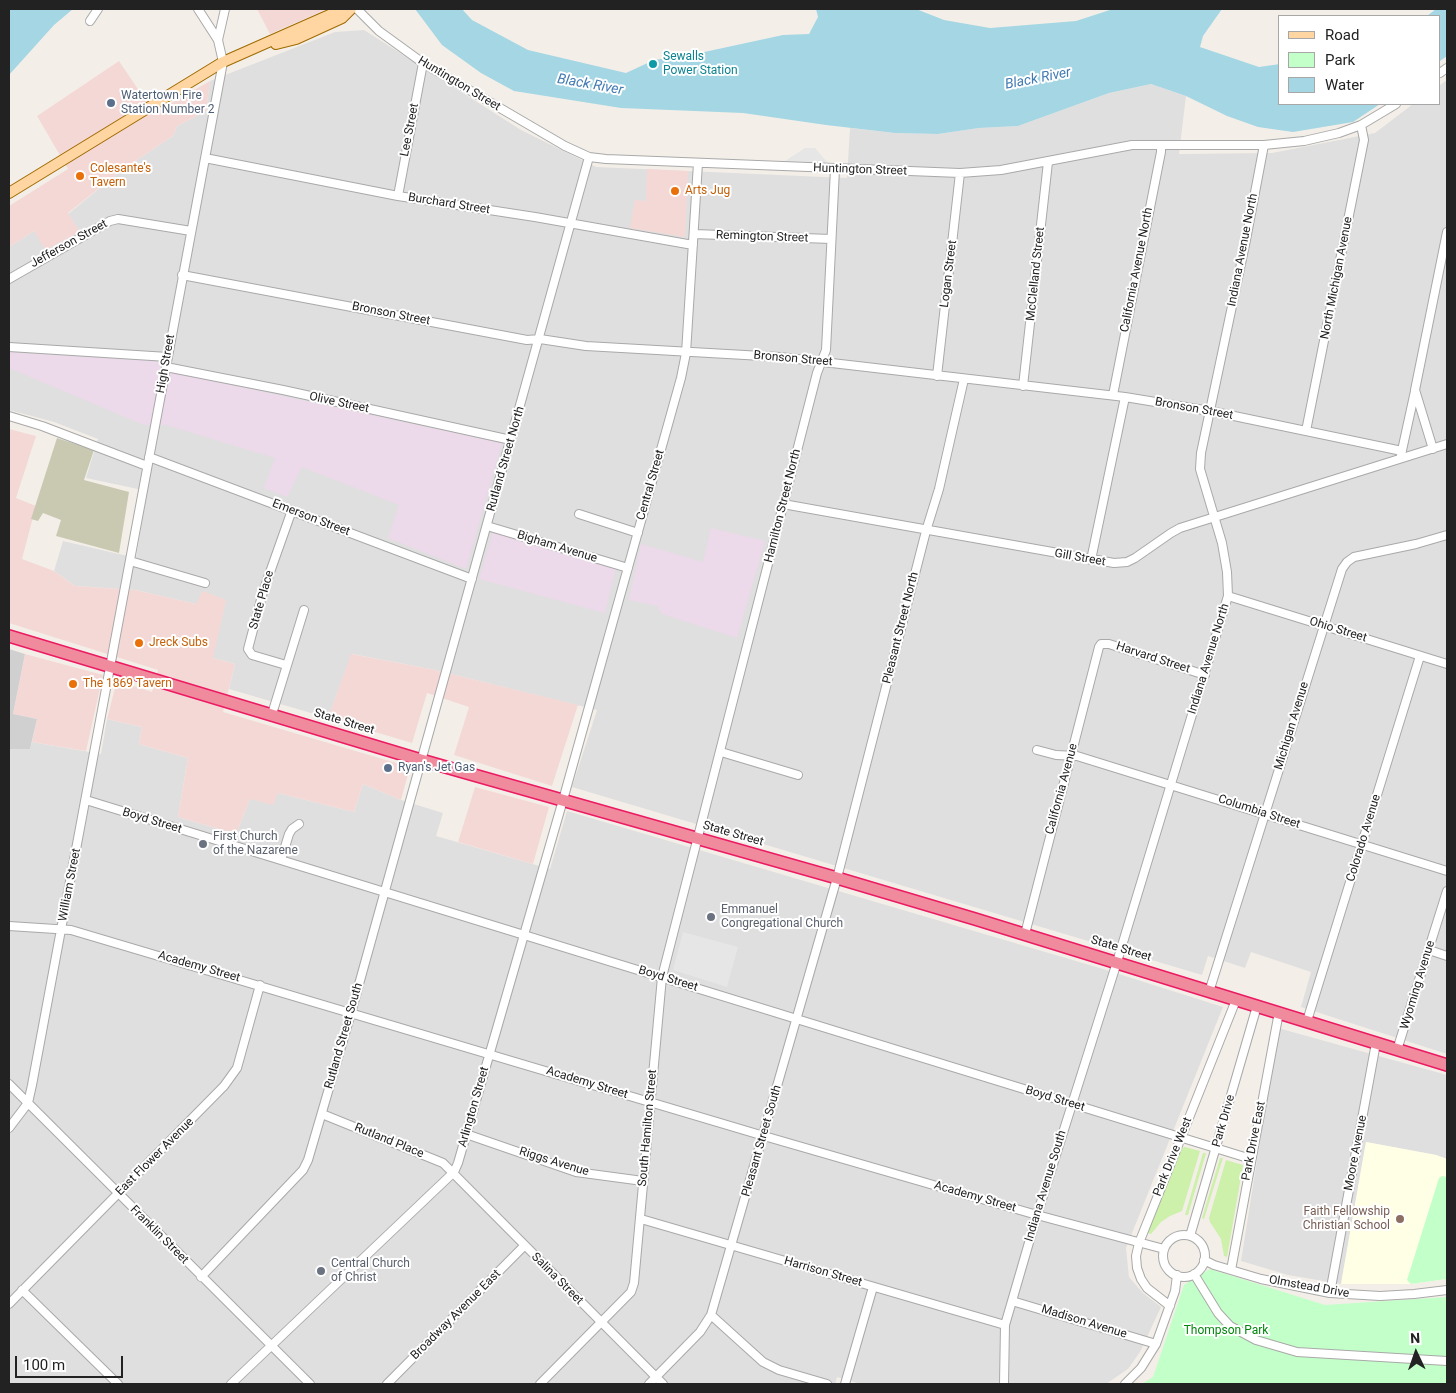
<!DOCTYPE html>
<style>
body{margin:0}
#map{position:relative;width:1456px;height:1393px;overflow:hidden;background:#f3efe8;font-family:Roboto,sans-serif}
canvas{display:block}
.frame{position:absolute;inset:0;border:10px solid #222;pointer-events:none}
.legend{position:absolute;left:1278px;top:15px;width:162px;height:90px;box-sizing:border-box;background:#fff;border:1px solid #a7a7a7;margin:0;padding:6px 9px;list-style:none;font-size:15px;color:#222}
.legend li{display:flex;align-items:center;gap:10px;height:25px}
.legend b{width:25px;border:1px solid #a7a7a7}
.north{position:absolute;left:1391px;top:1328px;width:50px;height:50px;-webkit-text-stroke:4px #fff;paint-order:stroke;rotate:357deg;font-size:14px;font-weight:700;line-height:20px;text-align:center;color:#222}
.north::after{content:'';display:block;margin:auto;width:18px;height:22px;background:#222;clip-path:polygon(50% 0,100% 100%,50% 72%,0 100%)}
.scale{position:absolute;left:15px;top:1356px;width:108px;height:22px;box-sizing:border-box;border:2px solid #222;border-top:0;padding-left:6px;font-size:15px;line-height:18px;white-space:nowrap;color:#222;-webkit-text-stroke:4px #fff;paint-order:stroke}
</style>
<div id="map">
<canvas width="1456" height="1393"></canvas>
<div class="frame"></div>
<ul class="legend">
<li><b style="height:6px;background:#ffd6a1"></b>Road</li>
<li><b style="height:14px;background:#c3ffc8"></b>Park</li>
<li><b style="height:14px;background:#a5d6e4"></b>Water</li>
</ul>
<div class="north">N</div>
<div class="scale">100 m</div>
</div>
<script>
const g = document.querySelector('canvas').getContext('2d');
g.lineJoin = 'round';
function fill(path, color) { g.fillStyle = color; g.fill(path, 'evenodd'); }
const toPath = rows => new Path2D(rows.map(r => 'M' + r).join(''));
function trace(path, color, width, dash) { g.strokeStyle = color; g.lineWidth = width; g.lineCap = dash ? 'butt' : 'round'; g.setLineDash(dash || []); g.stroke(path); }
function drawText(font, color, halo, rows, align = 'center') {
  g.font = font + ' Roboto,sans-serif'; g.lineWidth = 4; g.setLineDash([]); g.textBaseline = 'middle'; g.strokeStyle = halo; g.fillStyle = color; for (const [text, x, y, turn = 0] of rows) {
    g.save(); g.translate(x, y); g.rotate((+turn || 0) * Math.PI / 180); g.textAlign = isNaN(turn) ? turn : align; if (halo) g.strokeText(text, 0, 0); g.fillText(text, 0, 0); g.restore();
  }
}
fill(toPath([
 [364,30,521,130,596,167,847,178,850,128,895,133,938,134,979,128,1018,126,1109,93,1151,84,1186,96,1179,154,1272,153,1375,133,1413,104,1440,104,1440,85,1447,80,1447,1054,1301,1007,1311,972,1251,952,1245,968,1208,956,1202,975,572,787,597,710,430,669,352,654,328,718,229,689,235,664,213,658,196,604,135,590,75,586,54,571,63,541,136,558,147,491,86,478,98,439,54,422,9,410,9,247,34,231,79,231,68,214,123,169,173,136,177,126,206,111,210,81,335,32],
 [107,719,142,727,139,744,188,758,178,817,236,834,250,799,278,793,354,812,363,784,401,800,443,813,436,836,550,869,567,811,1103,969,1223,1007,1126,1248,1129,1277,1143,1293,1161,1307,1140,1352,1128,1369,1106,1384,861,1384,837,1377,835,1384,9,1384,9,749,30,749,32,742,101,754],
 [1278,1028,1447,1075,1447,1159,1436,1155,1366,1142,1341,1284,1288,1275,1241,1261]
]), '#e0dfdf');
fill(toPath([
 [257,9,327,9,270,34],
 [119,61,154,113,210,81,206,111,177,126,173,136,123,169,68,213,80,232,45,250,34,231,9,247,9,206,68,169,37,116],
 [647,169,688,171,685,237,630,228,635,200,646,201],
 [9,429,36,436,16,498,36,506,22,559,54,571,75,586,135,590,196,604,203,591,226,600,213,658,235,664,223,712,410,767,401,800,363,784,354,812,278,793,273,805,250,799,236,834,178,817,188,758,139,744,142,727,107,719,117,680,152,692,158,670,9,623],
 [25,654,103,675,86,751,32,742,37,719,13,714],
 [351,654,430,669,578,705,552,786,454,755,469,707,427,693,412,743,328,718],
 [475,787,549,807,533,864,458,842]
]), '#f4d8d6');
fill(toPath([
 [9,352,156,361,176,373,502,443,466,569,388,538,399,505,302,467,287,497,264,488,275,458,166,425,144,425,9,368],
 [711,528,765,541,737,638,662,614,657,606,629,600,641,544,703,562],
 [493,532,616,567,605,613,479,579]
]), '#ecd9e9');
fill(toPath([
 [1366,1142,1436,1155,1447,1159,1447,1279,1411,1284,1341,1284]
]), '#ffffe5');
fill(toPath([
 [9,649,25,654,13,714,37,719,30,749,9,749]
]), '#d0d0d0');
fill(toPath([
 [57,438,94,450,84,480,129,492,119,553,56,536,61,520,43,513,38,521,31,519]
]), '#c9c9b2');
fill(toPath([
 [1185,1147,1200,1151,1182,1211,1170,1216,1161,1222,1151,1234,1147,1233,1181,1148],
 [1203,1153,1206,1153,1188,1215,1185,1215],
 [1220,1158,1223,1158,1204,1219,1202,1218],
 [1226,1160,1243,1165,1227,1257,1224,1256,1221,1239,1210,1222,1209,1218]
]), '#cdf0aa');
fill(toPath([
 [1442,1176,1447,1177,1447,1279,1411,1284,1407,1280,1439,1178],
 [1210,1269,1325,1305,1447,1297,1447,1384,1142,1384,1153,1377,1184,1285]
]), '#c3ffc8');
fill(toPath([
 [805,148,815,148,828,163,785,161],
 [683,932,738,947,727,987,673,970]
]), '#e6e6e6');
fill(toPath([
 [9,9,73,9,54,25,9,75],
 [415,9,462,9,472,20,528,50,626,73,654,60,695,54,783,35,809,34,818,17,816,9,916,9,944,20,990,28,1076,21,1113,9,1222,9,1203,36,1200,47,1259,67,1280,64,1280,104,1380,104,1353,122,1293,132,1258,127,1227,116,1186,96,1151,84,1109,93,1018,126,979,128,938,134,895,133,826,125,743,113,621,108,514,91,481,73,442,45],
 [1436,9,1447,9,1447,56,1440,61,1440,16,1427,16]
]), '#a5d6e4');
const minor = toPath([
 [357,9,379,31,423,63,565,146,589,157,606,159,960,173,1001,170,1132,145,1264,145,1304,141,1339,133,1361,125,1396,104],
 [90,21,98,9],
 [218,40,225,9],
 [1440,73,1447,68],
 [205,158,398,196,535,217,693,245],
 [398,196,423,63],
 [694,234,831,239],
 [182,275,527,340,540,339,586,346,780,357,1125,397,1210,411,1402,451],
 [9,279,110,221,118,219,191,231],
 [9,347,168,357],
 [166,367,283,390,511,440],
 [937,376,960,173],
 [1023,386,1048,162],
 [1113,395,1161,152,1161,145],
 [9,416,42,426,147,466],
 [1306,431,1364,140,1361,125],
 [1433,449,1415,390,1447,232],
 [1401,455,1415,391],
 [149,457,472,579],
 [783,504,1114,563,1127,562,1135,558,1171,533,1180,528,1447,444],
 [579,514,638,533],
 [487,526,628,568],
 [1091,560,1125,397],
 [130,561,205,583],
 [1228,596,1447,664],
 [286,665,252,655,248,649,263,592,292,510],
 [272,714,304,610],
 [1037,750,1056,755,1077,756,1447,871],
 [721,752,798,775],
 [86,800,1251,1159],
 [281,860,289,834,292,829,299,824],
 [9,926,71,930,764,1136,1037,1215,1164,1249],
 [1025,934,1099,647,1101,644,1109,644,1205,675],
 [1429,950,1447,956],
 [1209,992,1342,569,1347,562,1354,557,1416,544,1447,535],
 [1307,1021,1420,656],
 [1397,1050,1447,891],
 [9,1084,310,1384],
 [322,1114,443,1163,663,1384],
 [9,1128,28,1103,32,1085,223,62,218,40,198,9],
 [466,1134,576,1172,643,1181],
 [641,1219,1005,1325],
 '1163 1256a21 21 0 1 1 42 0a21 21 0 1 1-42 0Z',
 [1190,1236,1257,1006],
 [1204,1260,1214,1265,1261,1279,1330,1293,1380,1296,1414,1294,1447,1290],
 [1231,1270,1279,1012],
 [1194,1274,1218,1313,1230,1326,1256,1340,1297,1352,1447,1361],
 [201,1277,303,1170,308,1160,351,1013,589,157],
 [22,1290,118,1384],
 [1330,1293,1376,1043],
 [1012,1301,1156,1344],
 [9,1304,224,1086,237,1068,260,985],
 [1170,1306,1147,1288,1141,1279,1137,1268,1136,1256,1139,1243,1236,1000],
 [711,1315,763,1362,779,1370,827,1384],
 [231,1384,454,1172,458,1163,563,800,681,378,686,353,698,163],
 [387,1384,524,1246],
 [540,1384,631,1292,634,1283,662,977,817,373,826,350,835,169],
 [649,1384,700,1332,711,1315,837,878,926,531,939,489,964,379],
 [845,1384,873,1287],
 [1004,1384,1005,1325,1012,1301,1037,1215,1117,962,1228,596,1227,572,1222,543,1200,469,1201,453,1246,240,1264,145],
 [1125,1384,1141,1368,1156,1344,1175,1291,1177,1275]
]);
const major = toPath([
 [276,44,296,39,342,18,351,9],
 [9,193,223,62,343,9]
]);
const highway = toPath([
 [9,636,421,760,837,878,975,919,1447,1065]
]);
trace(minor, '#a9a9a9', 10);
trace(major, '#a06a00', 12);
trace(highway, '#ec1a62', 14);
trace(minor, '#fff', 8);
trace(major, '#ffd6a1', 10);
trace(highway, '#f08a9d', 11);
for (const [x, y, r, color] of [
 [653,64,5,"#0f9aa8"],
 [111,103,5,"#5c6f8a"],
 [80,176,5,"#e8710a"],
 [675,191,5,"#e8710a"],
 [139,643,5,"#e8710a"],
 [73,684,5,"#e8710a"],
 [388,768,5,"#5c6f8a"],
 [203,844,5,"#6b7280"],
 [711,917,5,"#6b7280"],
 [1400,1219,5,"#8d6e63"],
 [321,1271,5,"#6b7280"]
]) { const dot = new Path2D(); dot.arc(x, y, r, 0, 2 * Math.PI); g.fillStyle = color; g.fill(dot); trace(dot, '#fff', 2); }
drawText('12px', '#0d838f', '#fff', [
 ["Sewalls",663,57],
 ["Power Station",663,71]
], 'left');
drawText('12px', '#222', '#fff', [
 ["Huntington Street",459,84,31],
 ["Lee Street",410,130,-79],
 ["Huntington Street",860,170,2],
 ["Burchard Street",449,204,9],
 ["Remington Street",762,237,2],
 ["Jefferson Street",69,244,-29],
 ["Indiana Avenue North",1243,250,-79],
 ["California Avenue North",1137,270,-79],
 ["Logan Street",949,274,-83],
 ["McClelland Street",1036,274,-84],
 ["North Michigan Avenue",1337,278,-79],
 ["Bronson Street",391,314,11],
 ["Bronson Street",793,359,5],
 ["High Street",166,364,-80],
 ["Olive Street",339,403,12],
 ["Bronson Street",1194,409,10],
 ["Rutland Street North",506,459,-74],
 ["Central Street",651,485,-74],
 ["Hamilton Street North",783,506,-76],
 ["Emerson Street",311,518,21],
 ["Bigham Avenue",557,547,17],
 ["Gill Street",1080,558,10],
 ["State Place",262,600,-74],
 ["Pleasant Street North",901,628,-76],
 ["Ohio Street",1338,630,17],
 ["Harvard Street",1153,658,18],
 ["Indiana Avenue North",1209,659,-73],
 ["State Street",344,722,17],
 ["Michigan Avenue",1292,726,-73],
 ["California Avenue",1062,789,-75],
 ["Columbia Street",1259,812,18],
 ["Boyd Street",152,821,17],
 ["State Street",733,834,16],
 ["Colorado Avenue",1364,838,-73],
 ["William Street",70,885,-79],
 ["State Street",1121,949,17],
 ["Academy Street",199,967,16],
 ["Boyd Street",668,979,17],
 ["Wyoming Avenue",1418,985,-73],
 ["Rutland Street South",344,1036,-74],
 ["Academy Street",587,1083,17],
 ["Boyd Street",1055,1099,17],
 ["Arlington Street",474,1107,-74],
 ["Park Drive",1224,1121,-74],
 ["South Hamilton Street",648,1128,-85],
 ["Rutland Place",389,1141,22],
 ["Pleasant Street South",762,1141,-74],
 ["Park Drive East",1254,1141,-79],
 ["Moore Avenue",1356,1153,-79],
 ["East Flower Avenue",155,1157,-45],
 ["Park Drive West",1173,1157,-68],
 ["Riggs Avenue",554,1162,17],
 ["Indiana Avenue South",1046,1186,-73],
 ["Academy Street",975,1197,16],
 ["Franklin Street",159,1235,45],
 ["Harrison Street",823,1272,16],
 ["Salina Street",557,1279,45],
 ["Olmstead Drive",1309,1287,10],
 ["Broadway Avenue East",456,1315,-45],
 ["Madison Avenue",1084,1322,17]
]);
drawText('12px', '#4e5e75', '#fff', [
 ["Watertown Fire",121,96],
 ["Station Number 2",121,110],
 ["Ryan's Jet Gas",398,768]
], 'left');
drawText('12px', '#c56008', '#fff', [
 ["Colesante's",90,169],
 ["Tavern",90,183],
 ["Arts Jug",685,191],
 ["Jreck Subs",149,643],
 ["The 1869 Tavern",83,684]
], 'left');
drawText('12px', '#5b616d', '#fff', [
 ["First Church",213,837],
 ["of the Nazarene",213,851],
 ["Emmanuel",721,910],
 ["Congregational Church",721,924],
 ["Central Church",331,1264],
 ["of Christ",331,1278]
], 'left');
drawText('12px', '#785e54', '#fff', [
 ["Faith Fellowship",1390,1212],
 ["Christian School",1390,1226]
], 'right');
drawText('12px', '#02880d', '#fff', [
 ["Thompson Park",1226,1331]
]);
drawText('italic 14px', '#417ab3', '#fff', [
 ["Black River",1038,79,-11],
 ["Black River",590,85,10]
]);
</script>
